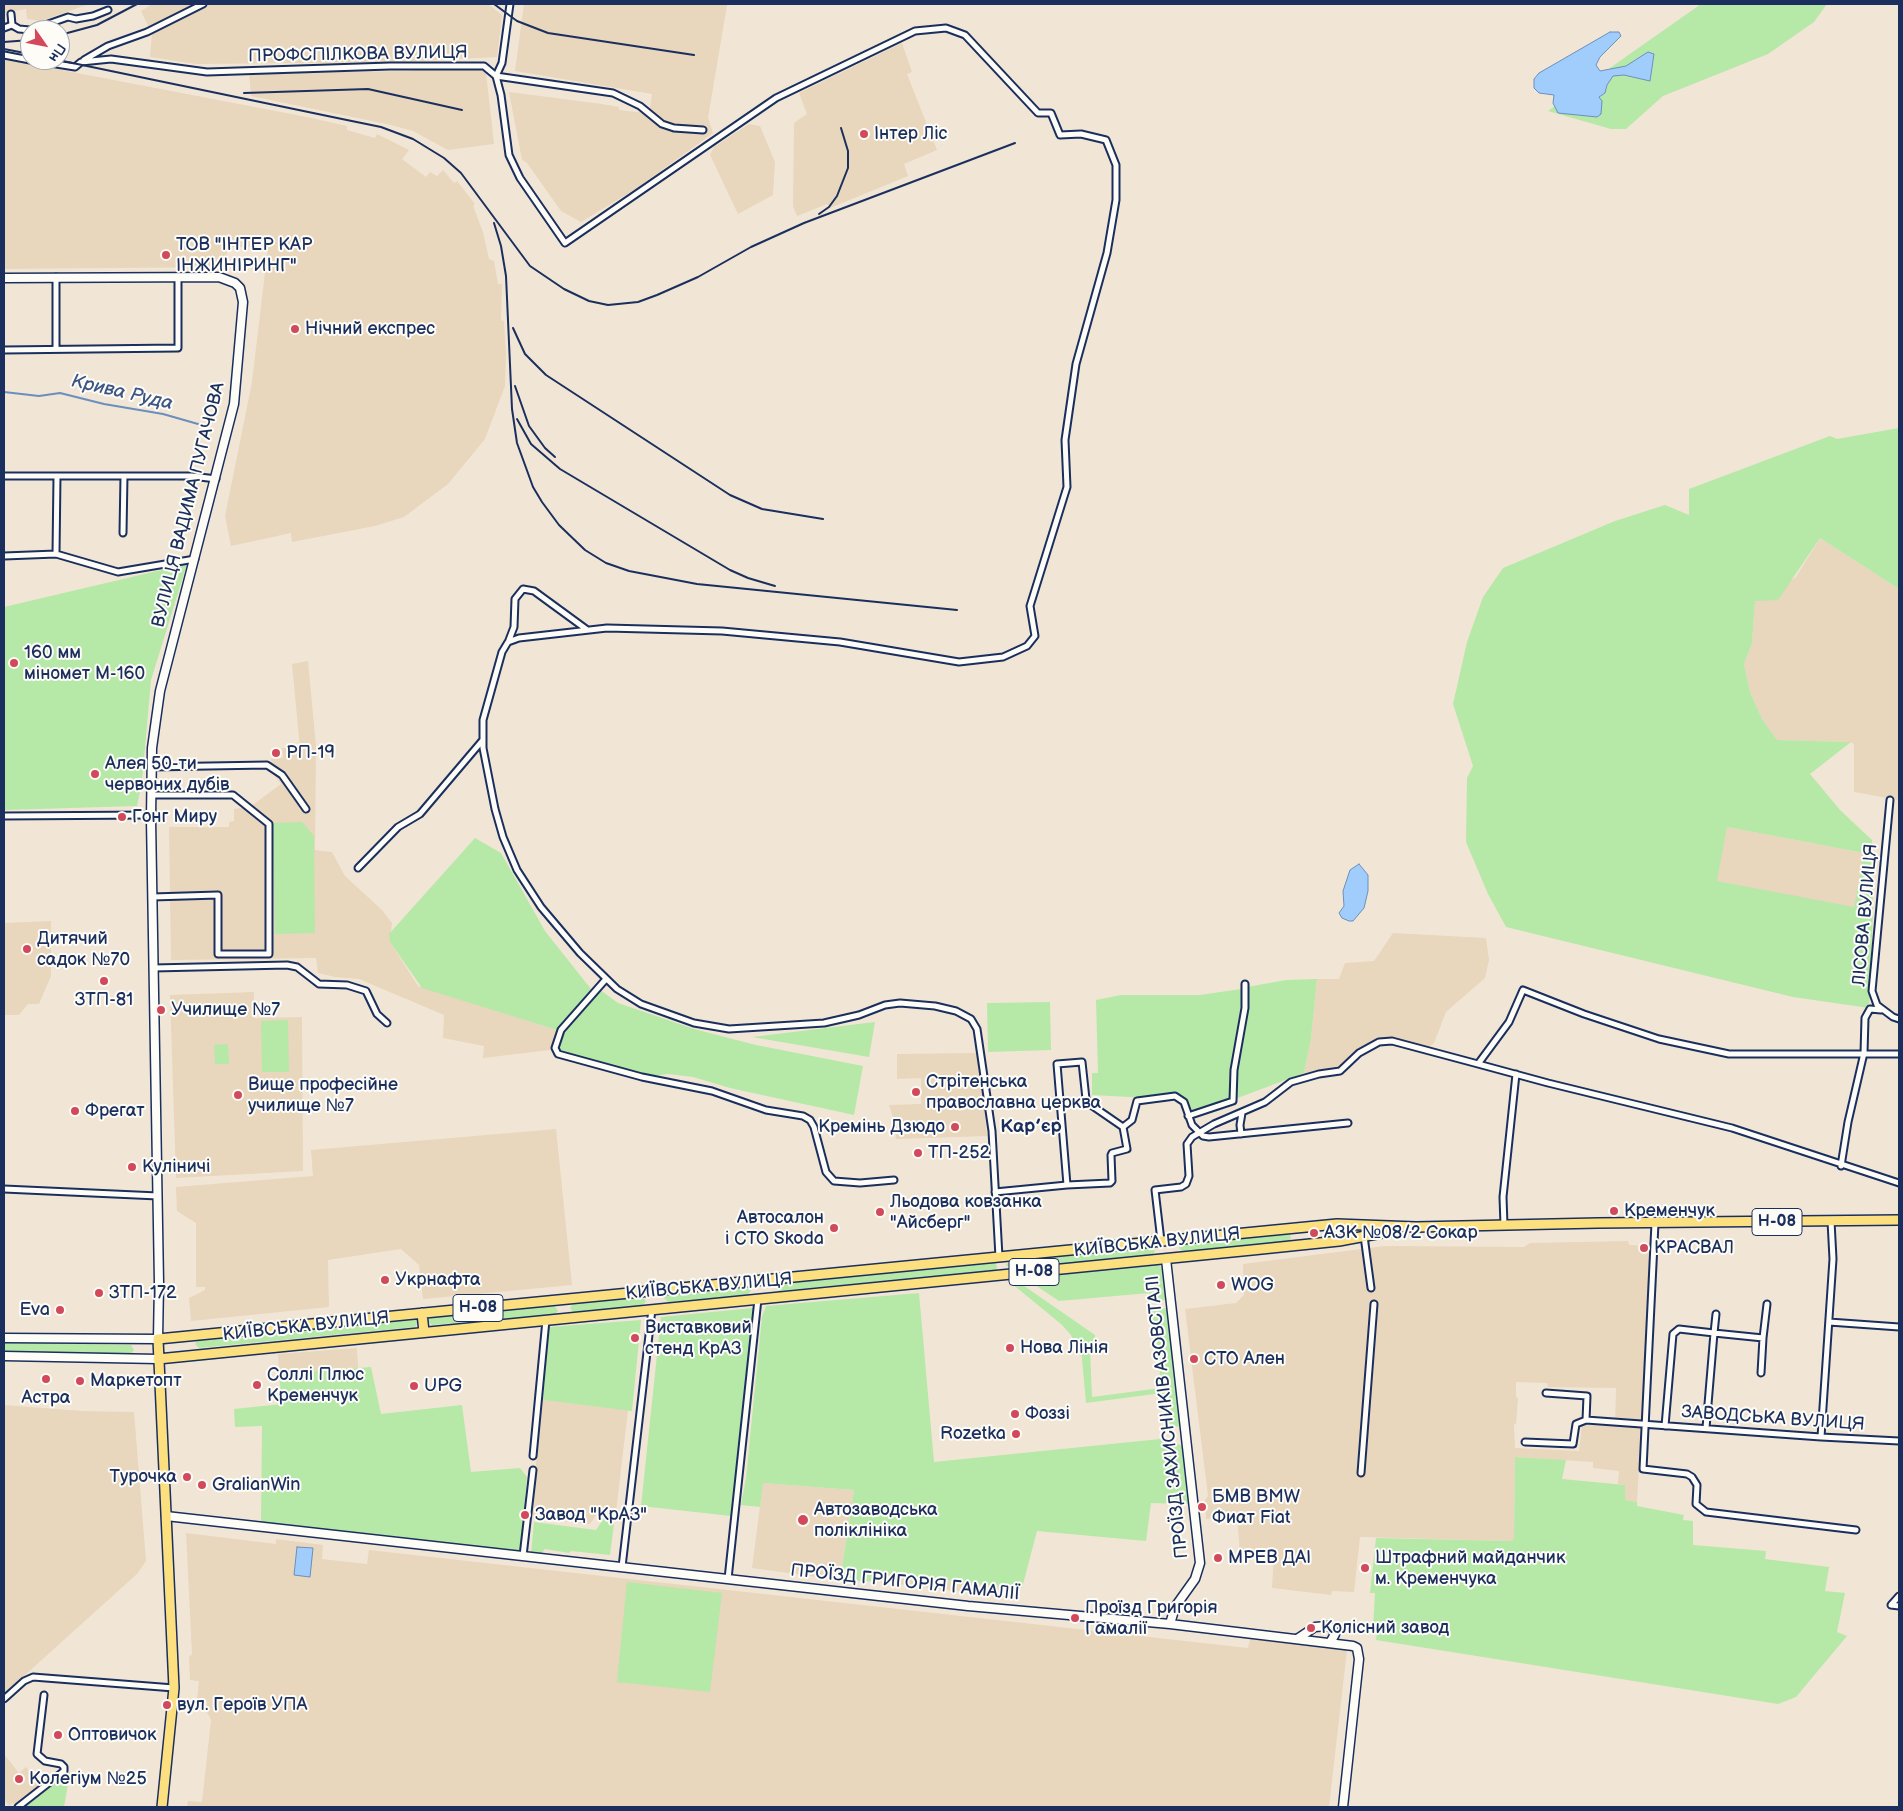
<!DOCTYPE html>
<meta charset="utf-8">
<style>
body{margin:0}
#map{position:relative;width:1903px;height:1811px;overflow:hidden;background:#f1e6d5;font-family:"Balsamiq Sans",sans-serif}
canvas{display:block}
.frame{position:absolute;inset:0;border:5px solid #1b2f5e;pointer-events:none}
.north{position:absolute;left:20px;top:20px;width:50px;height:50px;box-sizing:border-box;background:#fdfcf7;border:1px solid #a3aaba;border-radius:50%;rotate:123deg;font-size:14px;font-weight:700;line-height:20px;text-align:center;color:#1b2f5e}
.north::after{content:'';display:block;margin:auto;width:18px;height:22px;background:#d1495b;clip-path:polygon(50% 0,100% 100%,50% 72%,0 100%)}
</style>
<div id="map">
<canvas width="1903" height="1811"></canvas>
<div class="frame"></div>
<div class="north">Пн</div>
</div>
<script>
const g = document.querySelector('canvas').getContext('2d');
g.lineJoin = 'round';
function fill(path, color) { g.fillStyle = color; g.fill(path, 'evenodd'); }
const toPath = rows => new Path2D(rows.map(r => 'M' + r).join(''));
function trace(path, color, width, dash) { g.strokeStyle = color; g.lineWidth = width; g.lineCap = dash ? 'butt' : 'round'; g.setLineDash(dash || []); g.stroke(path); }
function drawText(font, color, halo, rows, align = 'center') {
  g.font = font + ' "Balsamiq Sans",sans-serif'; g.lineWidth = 4; g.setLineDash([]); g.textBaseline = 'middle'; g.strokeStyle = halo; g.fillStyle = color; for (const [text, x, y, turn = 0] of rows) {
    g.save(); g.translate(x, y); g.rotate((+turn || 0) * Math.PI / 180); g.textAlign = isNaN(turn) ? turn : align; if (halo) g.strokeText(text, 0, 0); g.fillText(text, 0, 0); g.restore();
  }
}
fill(toPath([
 [4,4,89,4,41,21,27,19,26,9,4,13],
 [152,4,488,4,502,15,497,57,402,62,196,64,150,57,152,34,141,11],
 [524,4,727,5,708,118,713,133,637,188,581,222,561,211,527,163,522,160,509,92,602,104,619,107,619,110,654,114,650,108,652,94,515,71],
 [902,43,912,72,907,74,937,150,904,164,908,176,830,208,827,204,797,216,793,206,794,123,807,114,799,93],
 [4,59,307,117,347,126,347,130,375,138,377,134,409,150,402,159,426,177,430,172,437,176,443,170,454,183,457,181,475,204,473,206,483,232,489,259,494,261,498,284,502,284,501,320,504,321,506,354,505,386,485,439,448,484,404,517,375,526,292,542,291,533,231,546,225,516,252,382,268,247,227,247,227,267,4,269],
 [421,69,482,70,486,73,494,144,448,150,413,131,391,125,251,96,249,73,412,71],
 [749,124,760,126,775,162,773,195,738,214,710,155,714,147],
 [1820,538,1899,589,1899,800,1854,792,1854,745,1851,742,1777,740,1762,719,1750,692,1744,664,1752,643,1755,601,1796,577],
 [308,661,316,746,315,850,332,852,345,876,382,910,392,923,390,942,418,986,557,1030,559,1032,550,1050,483,1058,484,1046,443,1038,444,1015,359,979,335,977,318,973,316,958,171,960,169,827,229,827,229,822,234,821,234,809,250,807,281,784,272,772,271,759,283,758,282,748,300,748,292,664],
 [1727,827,1864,853,1854,908,1716,881],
 [51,921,51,976,39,1004,28,1004,19,1015,4,1015,4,923],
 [1393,933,1486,938,1489,960,1485,978,1446,1012,1434,1043,1428,1048,1389,1043,1373,1047,1353,1063,1304,1073,1311,1039,1317,979,1339,979,1345,963,1374,961],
 [254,992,254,1018,302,1017,303,1171,176,1178,170,995],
 [978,1053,987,1136,896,1139,895,1124,889,1105,921,1104,921,1078,897,1079,897,1054],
 [556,1129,572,1285,423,1299,419,1265,401,1249,328,1260,329,1307,191,1321,189,1298,205,1290,205,1287,196,1287,196,1223,177,1211,176,1187,313,1176,311,1150],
 [1628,1241,1629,1245,1652,1246,1637,1502,1625,1500,1625,1485,1618,1484,1619,1471,1593,1468,1593,1462,1515,1457,1514,1538,1512,1541,1360,1537,1354,1592,1332,1591,1331,1595,1272,1588,1274,1552,1240,1555,1237,1516,1206,1519,1205,1500,1208,1496,1185,1309,1236,1303,1244,1295,1243,1264,1385,1246,1524,1247,1530,1243],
 [1516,1382,1547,1383,1548,1387,1616,1388,1615,1426,1582,1425,1579,1451,1515,1448,1514,1424,1516,1424,1518,1398,1516,1397],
 [357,1348,358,1368,279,1374,278,1354],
 [543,1400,628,1410,616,1512,599,1511,590,1524,530,1518],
 [4,1405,82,1411,134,1412,146,1561,137,1574,4,1694],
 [763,1483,854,1490,840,1580,752,1568],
 [186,1533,276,1544,276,1539,323,1545,322,1559,367,1564,369,1550,1248,1648,1250,1639,1347,1650,1329,1807,187,1807,188,1801,202,1802,211,1720,206,1710,207,1701,197,1699,199,1681,190,1680,189,1657,192,1654],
 [881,1574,1017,1587,1016,1598,880,1582],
 [4,1754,19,1773,26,1767,39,1785,15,1805,12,1803,9,1806,4,1799]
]), '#e8d6bd');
fill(toPath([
 [1701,4,1827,4,1814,22,1768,54,1663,96,1626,129,1611,129,1548,111,1555,106,1559,113,1599,97,1605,93,1607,85,1613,76,1624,75,1650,81,1654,54,1649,52,1626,66,1607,70],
 [1899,428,1899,589,1820,538,1778,600,1755,601,1752,643,1744,664,1750,692,1762,719,1777,740,1851,742,1810,774,1840,810,1872,840,1873,912,1869,1008,1793,997,1506,927,1488,894,1466,842,1467,778,1473,766,1453,704,1467,642,1483,597,1503,568,1615,521,1665,505,1689,515,1689,489,1830,436,1837,439],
 [1727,827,1864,853,1854,907,1717,881],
 [187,564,151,680,142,781,137,806,4,810,4,607],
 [302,822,314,836,315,933,275,934,273,823],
 [475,838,501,853,545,931,591,989,557,1030,422,988,390,942,389,934],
 [1317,979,1311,1039,1304,1073,1235,1099,1235,1080,1246,1011,1247,987,1286,980],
 [599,989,618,1003,694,1029,756,1045,863,1066,854,1115,730,1088,693,1077,668,1074,652,1076,561,1053,557,1049,561,1037],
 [1241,989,1243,1012,1231,1071,1230,1101,1192,1114,1182,1096,1148,1098,1092,1095,1092,1073,1098,1073,1096,1000,1121,995,1200,995],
 [1050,1002,1051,1050,988,1052,987,1003],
 [288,1020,289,1072,262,1072,261,1021],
 [875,1022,869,1057,752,1037],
 [228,1044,229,1064,215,1064,214,1045],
 [1290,1233,1291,1241,1183,1252,1179,1248,1181,1243],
 [1151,1246,1155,1251,1152,1256,1011,1269,1006,1265,1010,1260],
 [995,1262,997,1267,996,1270,779,1291,775,1287,777,1283],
 [1155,1264,1160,1266,1164,1272,1166,1300,1150,1302,1149,1293,1059,1301,1035,1285,1034,1281,1039,1276],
 [1012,1280,1017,1281,1095,1335,1096,1349,1090,1349,1092,1397,1161,1388,1157,1342,1154,1342,1151,1310,1168,1308,1181,1426,1167,1428,1162,1393,1086,1403,1081,1348,1077,1348,1071,1335,1061,1324,1011,1283],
 [749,1285,751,1290,748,1295,668,1302,664,1298,665,1294],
 [919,1293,934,1462,1170,1438,1183,1447,1190,1504,1151,1503,1146,1541,1037,1531,1022,1588,882,1574,880,1582,840,1580,854,1490,763,1483,760,1507,741,1505,746,1478,762,1317,766,1306],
 [641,1296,646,1301,642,1306,574,1313,570,1308,573,1303],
 [554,1305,558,1311,555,1315,432,1325,428,1321,431,1316],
 [753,1308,731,1516,641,1506,661,1317],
 [416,1317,418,1322,415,1327,199,1348,195,1344,198,1339],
 [641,1320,632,1411,543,1400,549,1327],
 [4,1342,131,1345,134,1350,130,1355,4,1351],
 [371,1367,381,1414,462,1405,471,1472,520,1468,527,1477,520,1552,261,1522,262,1426,235,1427,234,1409,282,1404,279,1374],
 [1515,1457,1566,1460,1562,1479,1625,1485,1625,1500,1637,1502,1637,1506,1684,1515,1683,1520,1693,1521,1693,1545,1766,1551,1765,1559,1829,1567,1825,1591,1845,1593,1837,1632,1847,1636,1796,1697,1778,1704,1376,1640,1377,1631,1373,1628,1375,1593,1370,1593,1376,1538,1512,1541,1514,1538],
 [606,1515,615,1516,610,1555,571,1551,569,1553,545,1549,540,1555,531,1554,534,1522,596,1530],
 [627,1582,722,1593,710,1692,617,1682],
 [70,1772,64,1807,25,1807]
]), '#b6e8a8');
const water = toPath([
 [1610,32,1619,32,1621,36,1600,57,1596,65,1600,71,1626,66,1648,52,1654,54,1650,81,1624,75,1613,76,1607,85,1605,93,1599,97,1602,101,1601,114,1597,117,1558,113,1553,103,1554,95,1539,93,1534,88,1534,79,1539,73,1610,32],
 [1359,864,1368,875,1368,891,1364,908,1353,921,1349,921,1342,918,1339,913,1344,906,1343,891,1350,870,1359,864],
 [297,1547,313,1548,310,1577,294,1575,297,1547]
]);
fill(water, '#a1cdfc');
trace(water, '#6b8ebd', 1);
trace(toPath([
 [4,392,39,396,60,393,104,404,163,414,205,426]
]), '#6b8ebd', 2);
const street = toPath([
 [510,4,502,63,496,76,501,95,509,155,520,178,565,243,776,98,915,31,946,28,965,35,1038,113,1051,113,1060,135,1081,134,1106,140,1116,165,1116,200,1107,253,1076,364,1065,440,1067,487,1030,606,1035,636,1027,646,1003,657,959,662,840,642,722,631,607,628,519,638,508,642,502,652,483,720,483,748,495,809,503,837,517,870,541,907,580,953,617,989,641,1004,694,1023,729,1029,824,1023,859,1015,885,1005,900,1003,935,1006,956,1011,971,1019,977,1029,992,1131,999,1257],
 [12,25,19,29,30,30],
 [4,28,12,25,11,14],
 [31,30,68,17,76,19,93,16,108,10],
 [4,55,30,60],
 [31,60,75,67,81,62,111,59,207,72,390,66,484,66,496,76,613,93,640,106,662,124,674,128,703,130],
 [84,60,108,46,147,32,203,4],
 [56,277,56,348],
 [4,350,178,348,178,277],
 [4,476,192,476,216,479],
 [123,533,124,476],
 [56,554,57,476],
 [4,556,56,554,118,572,195,559],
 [509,640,514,627,515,599,523,589,534,591,586,629],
 [151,767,267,765,282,775,306,809],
 [151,795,233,795,269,824,269,954,218,954,218,895,152,897],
 [1890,800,1872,991,1877,1005,1893,1017,1899,1019],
 [4,816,151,815],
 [358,868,398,827,420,814,482,741],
 [153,968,287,965,297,967,319,984,347,985,366,991,377,1014,387,1023],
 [606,979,561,1030,555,1048,558,1054,642,1077,712,1091,766,1110,803,1116,810,1120,814,1127,826,1172,834,1181,860,1183,894,1180],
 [1899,1054,1729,1054,1659,1039,1584,1014,1523,990,1509,1022,1478,1064,1548,1083,1732,1128,1899,1183],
 [1188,1116,1233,1101,1234,1070,1245,1008,1245,984],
 [1123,1127,1132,1120,1137,1101,1175,1096,1184,1102,1192,1125,1203,1136,1209,1137,1348,1123],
 [1241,1134,1240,1125,1242,1113],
 [1841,1166,1848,1122,1864,1053,1865,1018,1870,1009,1881,1010],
 [4,1189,158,1196],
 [995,1192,1067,1185,1057,1064,1082,1062,1086,1099,1091,1105,1123,1127,1127,1149,1112,1153,1111,1155,1112,1181,1110,1183,1067,1185],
 [1655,1223,1643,1469,1687,1474,1692,1477,1697,1485,1696,1504,1706,1512,1856,1530],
 [1504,1225,1503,1197,1516,1074],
 [1364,1236,1371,1288],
 [1161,1241,1155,1190,1181,1187,1186,1184,1189,1176,1187,1144,1192,1137,1214,1124,1265,1102,1291,1082,1319,1074,1340,1071,1359,1053,1379,1042,1392,1041,1478,1064],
 [1829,1322,1899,1327],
 [1763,1338,1767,1304],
 [1546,1393,1587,1396,1586,1420,1821,1437,1899,1441],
 [1665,1426,1673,1334,1679,1329,1714,1333,1716,1314],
 [1706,1428,1714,1333,1763,1338,1761,1373],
 [1821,1437,1833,1259,1831,1221],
 [1525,1442,1573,1444,1576,1424,1586,1420],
 [533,1456,546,1320],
 [1361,1473,1374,1304],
 [523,1556,533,1470],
 [622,1567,652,1309],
 [728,1579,758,1299],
 [1891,1605,1899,1596],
 [1891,1605,1899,1606],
 [4,1699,24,1681,33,1677,174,1688],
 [18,1807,64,1771,64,1767,61,1764,45,1761,37,1754,44,1695]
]);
const secondary = toPath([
 [4,278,219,277,235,283,240,288,243,302,234,404,160,691,152,748,151,819,159,1283,158,1339,4,1338],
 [1166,1259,1200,1563,1195,1579,1175,1607,1170,1624],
 [4,1356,158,1359],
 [166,1516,968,1606,1170,1624,1353,1646,1357,1648,1359,1659,1343,1807],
 [1297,1639,1315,1627,1327,1626,1332,1628,1335,1634,1330,1643]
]);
const primary = toPath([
 [422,1313,424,1332],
 [158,1359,1252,1250,1339,1241,1398,1230],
 [162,1807,174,1688,158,1339,1337,1224,1416,1227,1598,1223,1899,1220]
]);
trace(street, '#1b2f5e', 9);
trace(secondary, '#1b2f5e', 11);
trace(primary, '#1b2f5e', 12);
trace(street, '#fdfcf7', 5);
trace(secondary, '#fdfcf7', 8);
trace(primary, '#fce080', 9);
trace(toPath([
 [494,4,517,21,548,33,694,55],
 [60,35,97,25,137,4],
 [4,42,30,40],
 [4,49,30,54],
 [58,60,342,119,381,127,413,139,444,158,461,173,530,266,564,289,589,301,608,305,638,302,657,295,698,277,751,247,804,223,1015,143],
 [244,93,368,89,462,110],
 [819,214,829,207,837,196,848,168,848,151,841,128],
 [494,223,501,246,506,276,512,409,517,443,533,487,542,502,559,525,585,550,606,563,629,571,697,584,957,610],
 [513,328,525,354,546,375,730,495,762,509,823,519],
 [515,386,529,426,545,448,555,457],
 [517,419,531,444,560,469,730,570,748,578,775,586]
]), '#1b2f5e', 2);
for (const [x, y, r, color] of [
 [864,134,5,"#d1495b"],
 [166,255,5,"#d1495b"],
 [295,329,5,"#d1495b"],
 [14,663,5,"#d1495b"],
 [276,753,5,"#d1495b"],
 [95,774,5,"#d1495b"],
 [122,817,5,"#d1495b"],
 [27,949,5,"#d1495b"],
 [104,981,5,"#d1495b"],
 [161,1010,5,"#d1495b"],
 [916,1092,5,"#d1495b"],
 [238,1095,5,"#d1495b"],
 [75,1111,5,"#d1495b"],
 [955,1127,5,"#d1495b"],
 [918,1153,5,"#d1495b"],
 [132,1167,5,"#d1495b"],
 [1614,1211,5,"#d1495b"],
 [880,1212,5,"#d1495b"],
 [834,1228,5,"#d1495b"],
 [1314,1233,5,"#d1495b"],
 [1644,1248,5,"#d1495b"],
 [385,1280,5,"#d1495b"],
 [1221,1285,5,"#d1495b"],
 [99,1293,5,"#d1495b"],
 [60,1310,5,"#d1495b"],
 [635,1338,5,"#d1495b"],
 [1010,1348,5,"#d1495b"],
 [1194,1359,5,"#d1495b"],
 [46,1379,5,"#d1495b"],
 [80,1381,5,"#d1495b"],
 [257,1385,5,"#d1495b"],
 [414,1386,5,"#d1495b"],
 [1015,1414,5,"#d1495b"],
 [1016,1434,5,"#d1495b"],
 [187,1477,5,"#d1495b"],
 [202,1485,5,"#d1495b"],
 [1202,1507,5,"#d1495b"],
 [525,1515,5,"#d1495b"],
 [803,1520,6,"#d1495b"],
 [1218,1558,5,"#d1495b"],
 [1365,1568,5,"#d1495b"],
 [1075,1618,5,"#d1495b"],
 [1311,1628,5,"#d1495b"],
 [167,1705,5,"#d1495b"],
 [58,1735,5,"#d1495b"],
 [19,1779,5,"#d1495b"]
]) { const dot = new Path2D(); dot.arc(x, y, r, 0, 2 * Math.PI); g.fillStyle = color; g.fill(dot); trace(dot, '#fdfcf7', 2); }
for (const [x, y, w] of [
 [1777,1222,50],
 [1034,1272,50],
 [478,1308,50]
]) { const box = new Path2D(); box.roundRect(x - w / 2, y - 13.5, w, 27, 4); g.fillStyle = '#fdfcf7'; g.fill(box); trace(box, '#1b2f5e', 1); }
drawText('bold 16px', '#1b2f5e', null, [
 ["Н-08",1777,1222],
 ["Н-08",1034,1272],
 ["Н-08",478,1308]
]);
drawText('18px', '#1b2f5e', '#fdfcf7', [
 ["ПРОФСПІЛКОВА ВУЛИЦЯ",358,55,-1],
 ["ВУЛИЦЯ ВАДИМА ПУГАЧОВА",189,505,-76],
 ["ЛІСОВА ВУЛИЦЯ",1866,915,-85],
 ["КИЇВСЬКА ВУЛИЦЯ",1157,1243,-6],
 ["КИЇВСЬКА ВУЛИЦЯ",709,1287,-5],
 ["КИЇВСЬКА ВУЛИЦЯ",306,1327,-6],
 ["ПРОЇЗД ЗАХИСНИКІВ АЗОВСТАЛІ",1168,1417,-96],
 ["ЗАВОДСЬКА ВУЛИЦЯ",1773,1419,4],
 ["ПРОЇЗД ГРИГОРІЯ ГАМАЛІЇ",905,1583,6]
]);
drawText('18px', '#1b2f5e', '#fdfcf7', [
 ["Інтер Ліс",874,134],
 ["ТОВ \"ІНТЕР КАР",176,245],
 ["ІНЖИНІРИНГ\"",176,266],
 ["Нічний експрес",305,329],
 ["160 мм",24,653],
 ["міномет М-160",24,674],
 ["РП-19",286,753],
 ["Алея 50-ти",105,764],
 ["червоних дубів",105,785],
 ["Гонг Миру",132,817],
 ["Дитячий",37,939],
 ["садок №70",37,960],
 ["ЗТП-81",104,1000,"center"],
 ["Училище №7",171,1010],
 ["Стрітенська",926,1082],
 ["православна церква",926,1103],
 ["Вище професійне",248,1085],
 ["училище №7",248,1106],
 ["Фрегат",85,1111],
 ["Кремінь Дзюдо",945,1127,"right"],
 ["ТП-252",928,1153],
 ["Куліничі",142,1167],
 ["Льодова ковзанка",890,1202],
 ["\"Айсберг\"",890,1223],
 ["Кременчук",1624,1211],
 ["Автосалон",824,1218,"right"],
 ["і СТО Skoda",824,1239,"right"],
 ["АЗК №08/2 Сокар",1324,1233],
 ["КРАСВАЛ",1654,1248],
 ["Укрнафта",395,1280],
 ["WOG",1231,1285],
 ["ЗТП-172",109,1293],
 ["Eva",50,1310,"right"],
 ["Виставковий",645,1328],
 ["стенд КрАЗ",645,1349],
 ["Нова Лінія",1020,1348],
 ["СТО Ален",1204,1359],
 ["Соллі Плюс",267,1375],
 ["Кременчук",267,1396],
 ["Маркетопт",90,1381],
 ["UPG",424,1386],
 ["Астра",46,1398,"center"],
 ["Фоззі",1025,1414],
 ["Rozetka",1006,1434,"right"],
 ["Турочка",177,1477,"right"],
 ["GralianWin",212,1485],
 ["БМВ BMW",1212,1497],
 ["Фиат Fiat",1212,1518],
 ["Автозаводська",814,1510],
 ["поліклініка",814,1531],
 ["Завод \"КрАЗ\"",535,1515],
 ["МРЕВ ДАІ",1228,1558],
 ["Штрафний майданчик",1375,1558],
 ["м. Кременчука",1375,1579],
 ["Проїзд Григорія",1085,1608],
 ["Гамалії",1085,1629],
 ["Колісний завод",1321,1628],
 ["вул. Героїв УПА",177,1705],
 ["Оптовичок",68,1735],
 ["Колегіум №25",29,1779]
], 'left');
drawText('italic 19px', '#3c5686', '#fdfcf7', [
 ["Крива Руда",122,393,13]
]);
drawText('bold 19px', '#1b2f5e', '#fdfcf7', [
 ["Кар’єр",1031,1127]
]);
</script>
